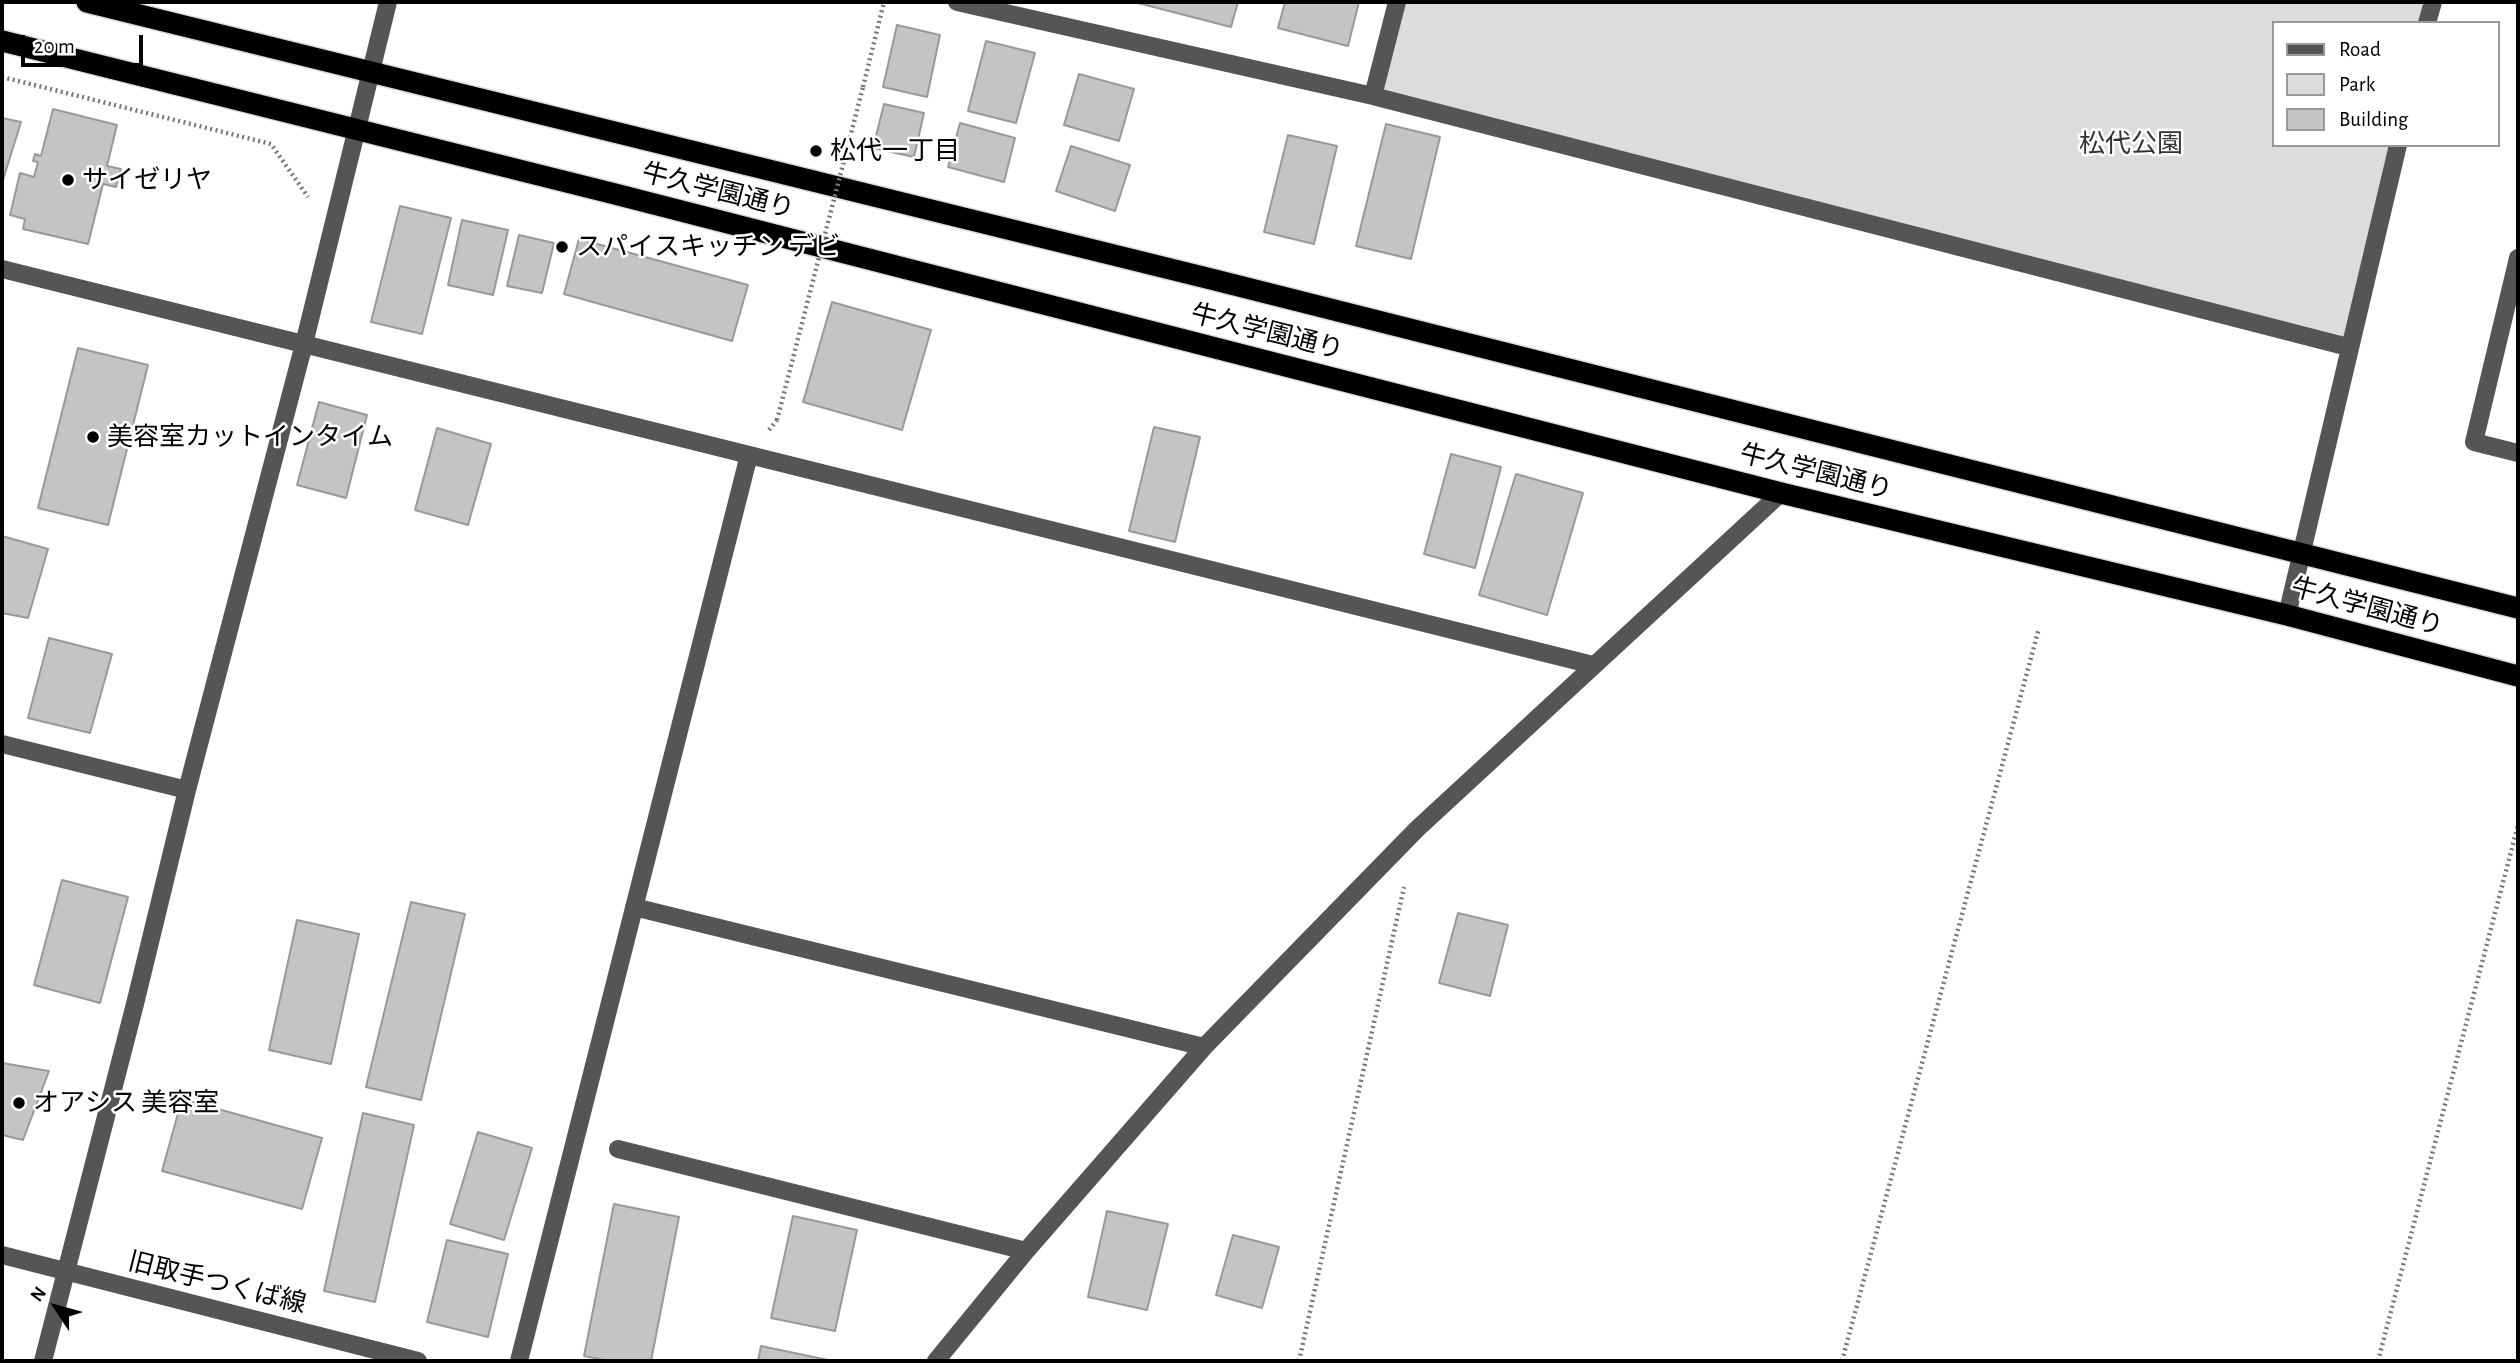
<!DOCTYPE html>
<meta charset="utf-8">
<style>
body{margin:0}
#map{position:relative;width:2520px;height:1363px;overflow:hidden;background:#fff;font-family:"Alegreya Sans",sans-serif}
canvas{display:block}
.frame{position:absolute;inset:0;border:4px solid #000;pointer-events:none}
.legend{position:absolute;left:2272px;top:21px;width:228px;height:126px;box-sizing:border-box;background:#fff;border:2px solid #999;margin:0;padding:9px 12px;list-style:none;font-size:21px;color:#000}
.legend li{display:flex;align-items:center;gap:14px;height:35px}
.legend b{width:35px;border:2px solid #999}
.north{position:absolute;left:21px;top:1272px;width:70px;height:70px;-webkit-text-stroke:5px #fff;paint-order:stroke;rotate:306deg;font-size:19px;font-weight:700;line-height:28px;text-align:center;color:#000}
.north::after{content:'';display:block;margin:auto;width:24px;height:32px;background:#000;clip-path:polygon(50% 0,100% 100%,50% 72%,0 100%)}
.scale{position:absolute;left:21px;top:35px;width:122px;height:32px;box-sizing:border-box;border:4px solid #000;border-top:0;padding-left:9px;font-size:21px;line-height:24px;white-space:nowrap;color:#000;-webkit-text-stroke:5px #fff;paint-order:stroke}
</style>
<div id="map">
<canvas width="2520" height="1363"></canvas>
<div class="frame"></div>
<ul class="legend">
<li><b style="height:9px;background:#555"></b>Road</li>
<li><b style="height:19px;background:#dcdcdc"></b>Park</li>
<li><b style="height:19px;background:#c4c4c4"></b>Building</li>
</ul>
<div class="north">N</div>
<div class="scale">20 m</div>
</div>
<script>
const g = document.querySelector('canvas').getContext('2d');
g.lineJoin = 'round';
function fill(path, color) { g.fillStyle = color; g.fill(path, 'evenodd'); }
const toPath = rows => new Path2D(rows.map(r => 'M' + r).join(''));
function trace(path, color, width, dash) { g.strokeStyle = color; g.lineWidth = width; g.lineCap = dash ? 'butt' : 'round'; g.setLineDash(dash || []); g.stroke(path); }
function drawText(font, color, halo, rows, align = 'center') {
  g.font = font + ' "Alegreya Sans","Noto Sans JP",sans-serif'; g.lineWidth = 5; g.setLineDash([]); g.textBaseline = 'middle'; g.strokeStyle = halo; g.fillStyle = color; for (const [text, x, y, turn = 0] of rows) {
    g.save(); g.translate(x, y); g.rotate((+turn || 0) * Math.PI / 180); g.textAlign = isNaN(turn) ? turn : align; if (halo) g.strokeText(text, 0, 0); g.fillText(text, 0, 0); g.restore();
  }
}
fill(toPath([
 [1397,2,2433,2,2427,23,2273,23,2273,145,2398,145,2348,347,1373,96]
]), '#dcdcdc');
const building = toPath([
 [1134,2,1238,2,1231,27,1134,2],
 [1285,2,1359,2,1348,46,1278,28,1285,2],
 [897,25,940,35,927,97,883,87,897,25],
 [986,41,1035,53,1016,123,968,111,986,41],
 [1079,74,1134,89,1119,141,1064,125,1079,74],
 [884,104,924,113,914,157,873,148,884,104],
 [53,109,117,125,107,166,121,169,116,187,103,184,88,244,23,229,25,219,10,215,20,173,34,177,38,162,33,161,35,154,41,156,53,109],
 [2,118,21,122,2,183,2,118],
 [960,123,1015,138,1004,182,948,167,960,123],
 [1386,124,1440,137,1411,259,1356,246,1386,124],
 [1288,135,1337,146,1314,244,1264,232,1288,135],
 [1071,146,1130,165,1115,211,1056,191,1071,146],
 [400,206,451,218,422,334,371,322,400,206],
 [462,220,508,230,493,295,448,285,462,220],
 [519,235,554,243,542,293,507,286,519,235],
 [579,239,748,285,732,341,564,294,579,239],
 [832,302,931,330,902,430,803,402,832,302],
 [78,348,148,365,108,525,38,508,78,348],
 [319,402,367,415,346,498,297,485,319,402],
 [1154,427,1200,437,1175,542,1129,531,1154,427],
 [437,428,491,444,468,525,415,510,437,428],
 [1451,454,1501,467,1475,568,1424,554,1451,454],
 [1516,474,1583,493,1547,615,1479,595,1516,474],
 [2,536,48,549,28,618,2,613,2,536],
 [49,638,112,654,90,733,28,718,49,638],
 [62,880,128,897,100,1003,34,985,62,880],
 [411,902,465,914,421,1100,366,1087,411,902],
 [1458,913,1508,925,1490,996,1439,983,1458,913],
 [297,920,359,934,331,1064,269,1050,297,920],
 [2,1063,49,1071,23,1140,2,1135,2,1063],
 [182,1099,322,1138,302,1209,162,1171,182,1099],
 [363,1113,414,1125,375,1302,324,1291,363,1113],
 [478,1132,532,1148,504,1240,450,1224,478,1132],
 [614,1204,679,1217,651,1361,610,1361,584,1356,614,1204],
 [1107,1211,1168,1224,1147,1310,1088,1297,1107,1211],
 [793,1216,857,1230,835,1331,771,1318,793,1216],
 [1233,1235,1279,1247,1262,1308,1216,1295,1233,1235],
 [447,1240,508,1254,488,1337,427,1322,447,1240],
 [761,1346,828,1360,827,1361,758,1361,761,1346]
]);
fill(building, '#c4c4c4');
trace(building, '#999', 2);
const highway = toPath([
 [87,2,1215,280,2518,608],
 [2,41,615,194,1781,493,2287,615,2518,676]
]);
trace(highway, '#dbdbdb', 24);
trace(toPath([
 [2,77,271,144,308,197],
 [863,87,884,2],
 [769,430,777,420],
 [1299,1361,1404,887],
 [1842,1361,2039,628],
 [2378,1361,2518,825]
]), '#777', 4.5, [2, 3.5]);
trace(toPath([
 [957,2,1373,96],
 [1397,2,1373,96,2348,347],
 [2427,23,2433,2],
 [2518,258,2474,442,2518,453],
 [2,269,1593,665],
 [2287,615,2398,145],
 [2,744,187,790],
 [634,907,1204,1047],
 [618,1149,1026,1251],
 [2,1255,418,1361],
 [43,1361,135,1004,187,790,304,344,388,2],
 [519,1361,749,455],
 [936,1361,1026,1251,1204,1047,1417,829,1781,493]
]), '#555', 18);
trace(highway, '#000', 21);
trace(toPath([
 [777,420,863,87]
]), '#777', 4.5, [2, 3.5]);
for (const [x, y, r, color] of [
 [816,151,7,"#000"],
 [68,180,7,"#000"],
 [562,247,7,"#000"],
 [93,437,7,"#000"],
 [19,1103,7,"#000"]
]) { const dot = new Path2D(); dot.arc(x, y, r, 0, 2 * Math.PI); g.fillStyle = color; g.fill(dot); trace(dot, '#fff', 2.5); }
drawText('26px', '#333', '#fff', [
 ["松代公園",2131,144]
]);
drawText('26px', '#000', '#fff', [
 ["松代一丁目",830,151],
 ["サイゼリヤ",82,180],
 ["スパイスキッチン デビ",576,247],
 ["美容室カットインタイム",107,437],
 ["オアシス 美容室",33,1103]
], 'left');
drawText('26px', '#000', '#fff', [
 ["牛久学園通り",718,191,14],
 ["牛久学園通り",1267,332,14],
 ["牛久学園通り",1816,472,14],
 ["牛久学園通り",2367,607,15],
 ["旧取手つくば線",217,1283,14]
]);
</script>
